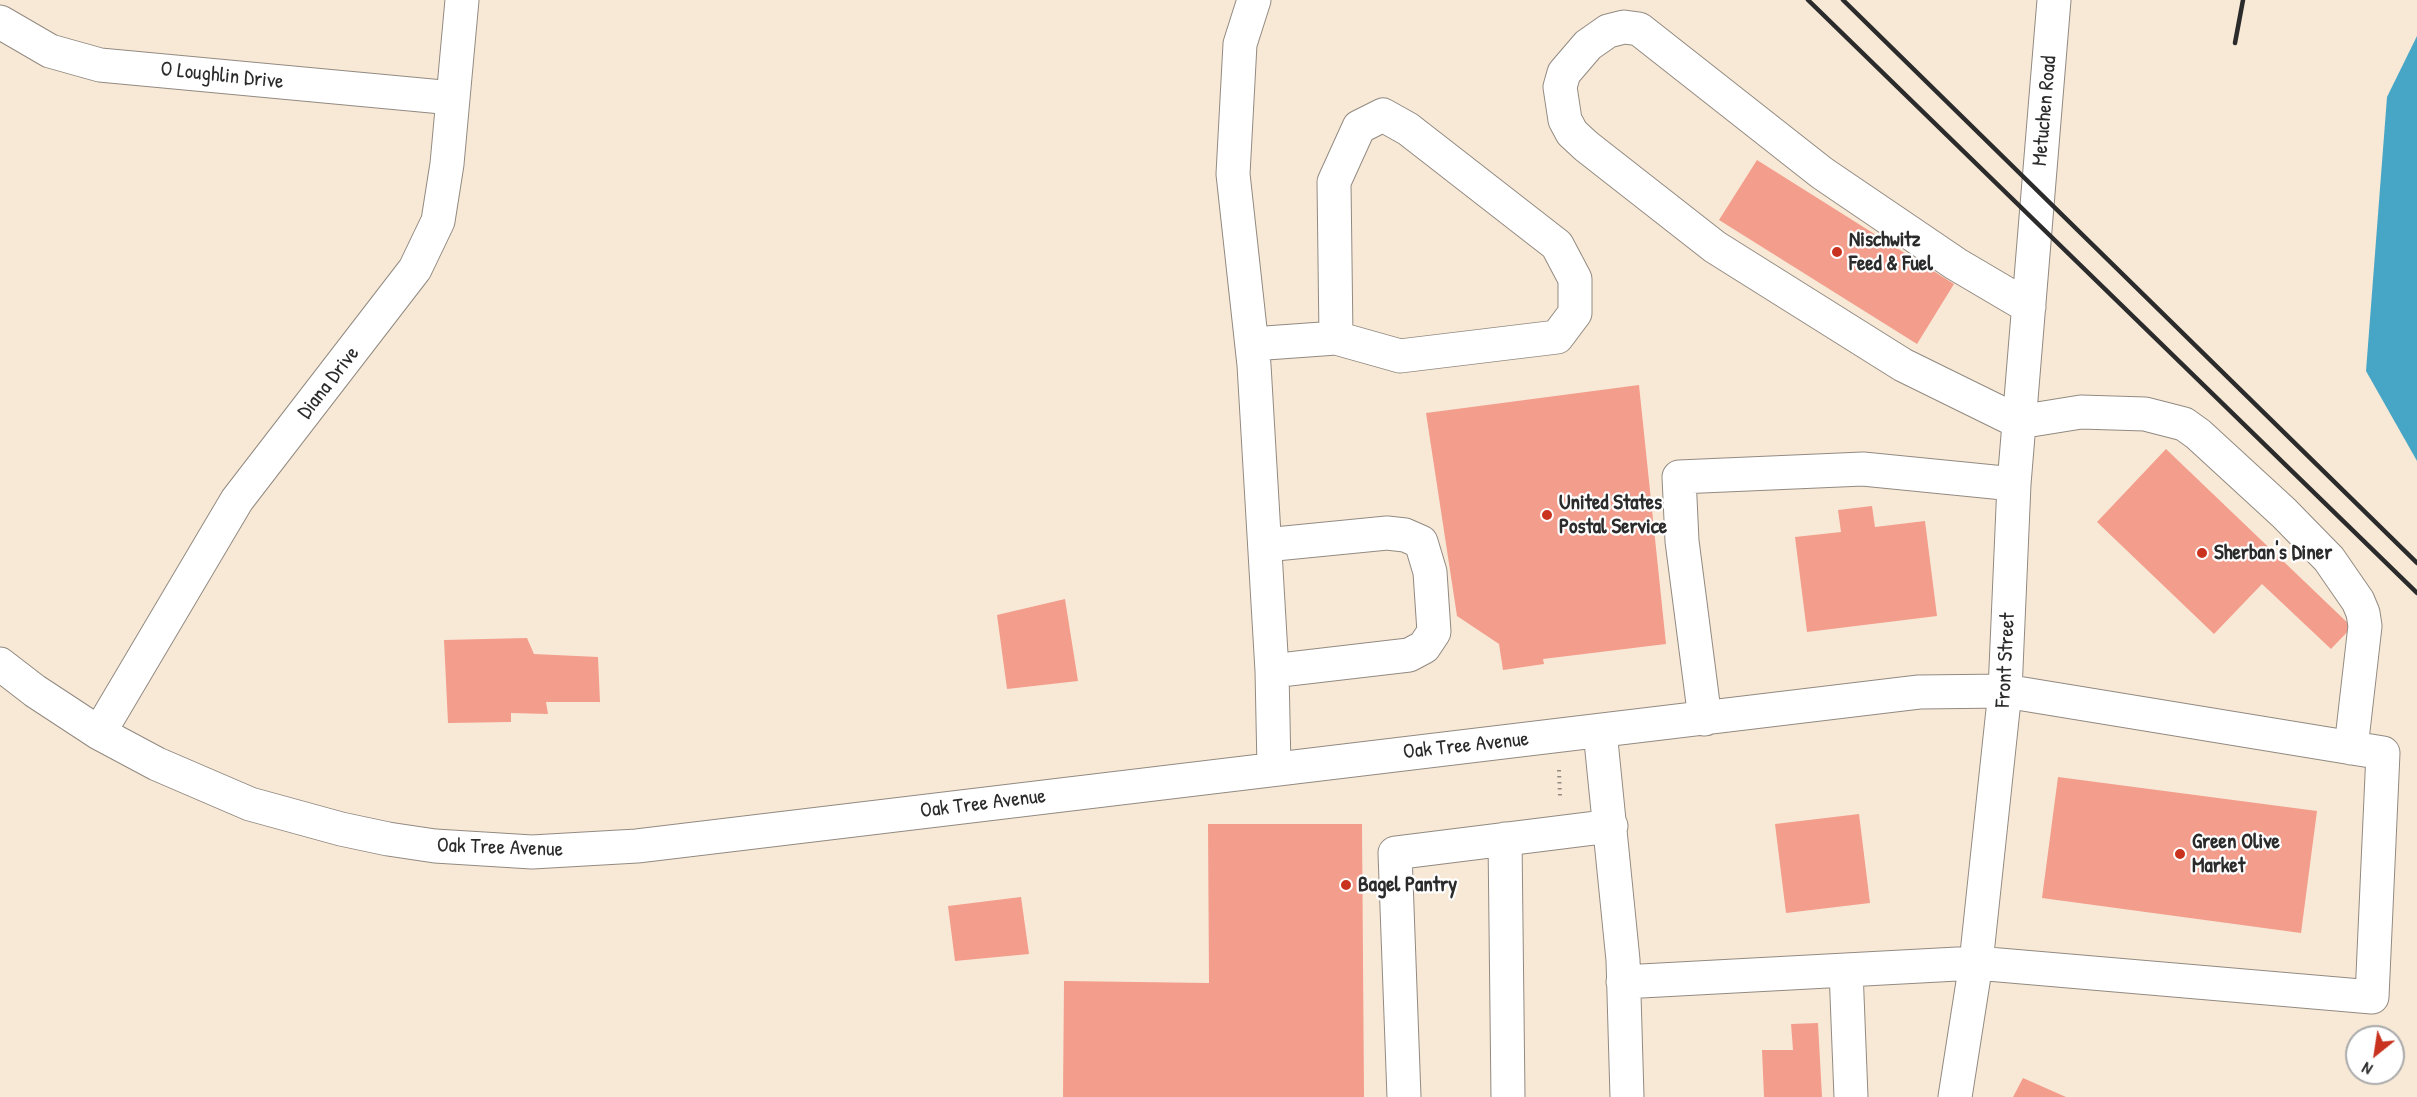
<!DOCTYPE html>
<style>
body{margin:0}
#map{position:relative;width:2417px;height:1097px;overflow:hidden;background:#f8e9d7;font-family:"Patrick Hand",sans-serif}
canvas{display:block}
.north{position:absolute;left:2345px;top:1025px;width:60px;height:60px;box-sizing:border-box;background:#fff;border:2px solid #aaa;border-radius:50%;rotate:210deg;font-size:16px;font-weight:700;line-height:24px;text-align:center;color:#2b2b2b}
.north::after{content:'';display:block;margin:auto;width:21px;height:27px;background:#c8321e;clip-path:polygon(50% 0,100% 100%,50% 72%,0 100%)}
</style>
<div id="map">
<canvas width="2417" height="1097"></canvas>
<div class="north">N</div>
</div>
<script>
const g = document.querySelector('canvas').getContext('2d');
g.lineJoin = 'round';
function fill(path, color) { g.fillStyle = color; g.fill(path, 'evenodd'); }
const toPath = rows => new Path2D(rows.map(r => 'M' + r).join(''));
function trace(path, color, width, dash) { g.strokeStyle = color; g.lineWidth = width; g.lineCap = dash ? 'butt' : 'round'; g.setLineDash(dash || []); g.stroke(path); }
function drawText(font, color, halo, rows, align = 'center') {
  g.font = font + ' "Patrick Hand",sans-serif'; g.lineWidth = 4.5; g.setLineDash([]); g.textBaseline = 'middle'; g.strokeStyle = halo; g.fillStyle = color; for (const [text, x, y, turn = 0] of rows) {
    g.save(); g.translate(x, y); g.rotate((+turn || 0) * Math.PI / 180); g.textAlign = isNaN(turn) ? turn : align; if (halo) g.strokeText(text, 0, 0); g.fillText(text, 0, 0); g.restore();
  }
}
fill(toPath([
 [2417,36,2417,461,2366,371,2387,97]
]), '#47a6c6');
fill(toPath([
 [1757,160,1954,284,1917,344,1719,220],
 [1639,385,1666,644,1543,659,1544,664,1503,670,1499,644,1457,616,1426,413],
 [2166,449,2352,627,2331,649,2262,584,2214,634,2097,522],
 [1872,506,1875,527,1925,521,1937,616,1807,632,1795,537,1841,532,1838,510],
 [1065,599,1078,681,1007,689,997,615],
 [527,638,534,654,598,657,600,702,546,702,548,714,511,713,511,722,448,723,444,640],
 [2058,777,2317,811,2301,933,2042,898],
 [1859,814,1870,903,1786,913,1775,824],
 [1208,824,1362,824,1364,1097,1063,1097,1064,981,1209,983],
 [1021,897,1029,954,955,961,948,906],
 [1818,1023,1822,1097,1764,1097,1762,1050,1793,1050,1791,1024],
 [2023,1078,2066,1097,2013,1097]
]), '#f39d8c');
const minor = toPath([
 [1254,0,1240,44,1233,174,1254,365,1272,671,1274,768],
 [0,22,50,51,100,65,453,98],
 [2029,307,1956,264,1822,173,1639,29,1624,27,1608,31,1588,45,1564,73,1560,87,1565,120,1572,133,1586,146,1715,247,1903,365,2019,422,2081,412,2145,414,2184,424,2198,434,2284,513,2329,559,2358,601,2363,613,2365,626,2351,748],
 [1252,344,1336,338,1400,356,1557,337,1575,313,1575,279,1557,245,1408,129,1383,115,1359,127,1334,182,1336,338],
 [1265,545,1387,533,1405,535,1421,542,1430,572,1434,632,1424,647,1409,655,1272,671],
 [0,664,35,691,99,733,157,764,250,804,341,829,388,839,435,846,532,852,637,846,1919,692,2005,691,2383,753,2372,997,1976,963,1623,982],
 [1705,719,1682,541,1679,477,1863,469,2014,484],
 [1600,731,1623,960,1627,1097],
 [99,733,237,500,415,269,438,221,447,164,462,0],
 [1505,839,1508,1097],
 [1846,970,1851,1097],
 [1404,1097,1395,853,1611,826],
 [1955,1097,1976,963,2005,691,2014,484,2054,0]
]);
trace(minor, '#928a81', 35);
trace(toPath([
 [1559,770,1560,796]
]), '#928a81', 4, [1.5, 4.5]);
trace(minor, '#fff', 33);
trace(toPath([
 [1808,0,2417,593],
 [1843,0,2417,563],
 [2235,43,2243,0]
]), '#2b2b2b', 4.5);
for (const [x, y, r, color] of [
 [1837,252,6,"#c8321e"],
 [1547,515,6,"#c8321e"],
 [2202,553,6,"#c8321e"],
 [2180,854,6,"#c8321e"],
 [1346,885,6,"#c8321e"]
]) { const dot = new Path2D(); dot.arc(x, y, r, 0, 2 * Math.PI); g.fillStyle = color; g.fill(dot); trace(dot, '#fff', 2); }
drawText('21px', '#2b2b2b', '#fff', [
 ["O Loughlin Drive",222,76,6],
 ["Metuchen Road",2045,111,-85],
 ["Diana Drive",329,383,-52],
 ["Front Street",2006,660,-87],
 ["Oak Tree Avenue",1466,746,-6],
 ["Oak Tree Avenue",983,804,-7],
 ["Oak Tree Avenue",500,848,2]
]);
drawText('bold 21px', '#2b2b2b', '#fff', [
 ["Nischwitz",1849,240],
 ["Feed & Fuel",1849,264],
 ["United States",1559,503],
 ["Postal Service",1559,527],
 ["Sherban's Diner",2214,553],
 ["Green Olive",2192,842],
 ["Market",2192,866],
 ["Bagel Pantry",1358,885]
], 'left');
</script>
